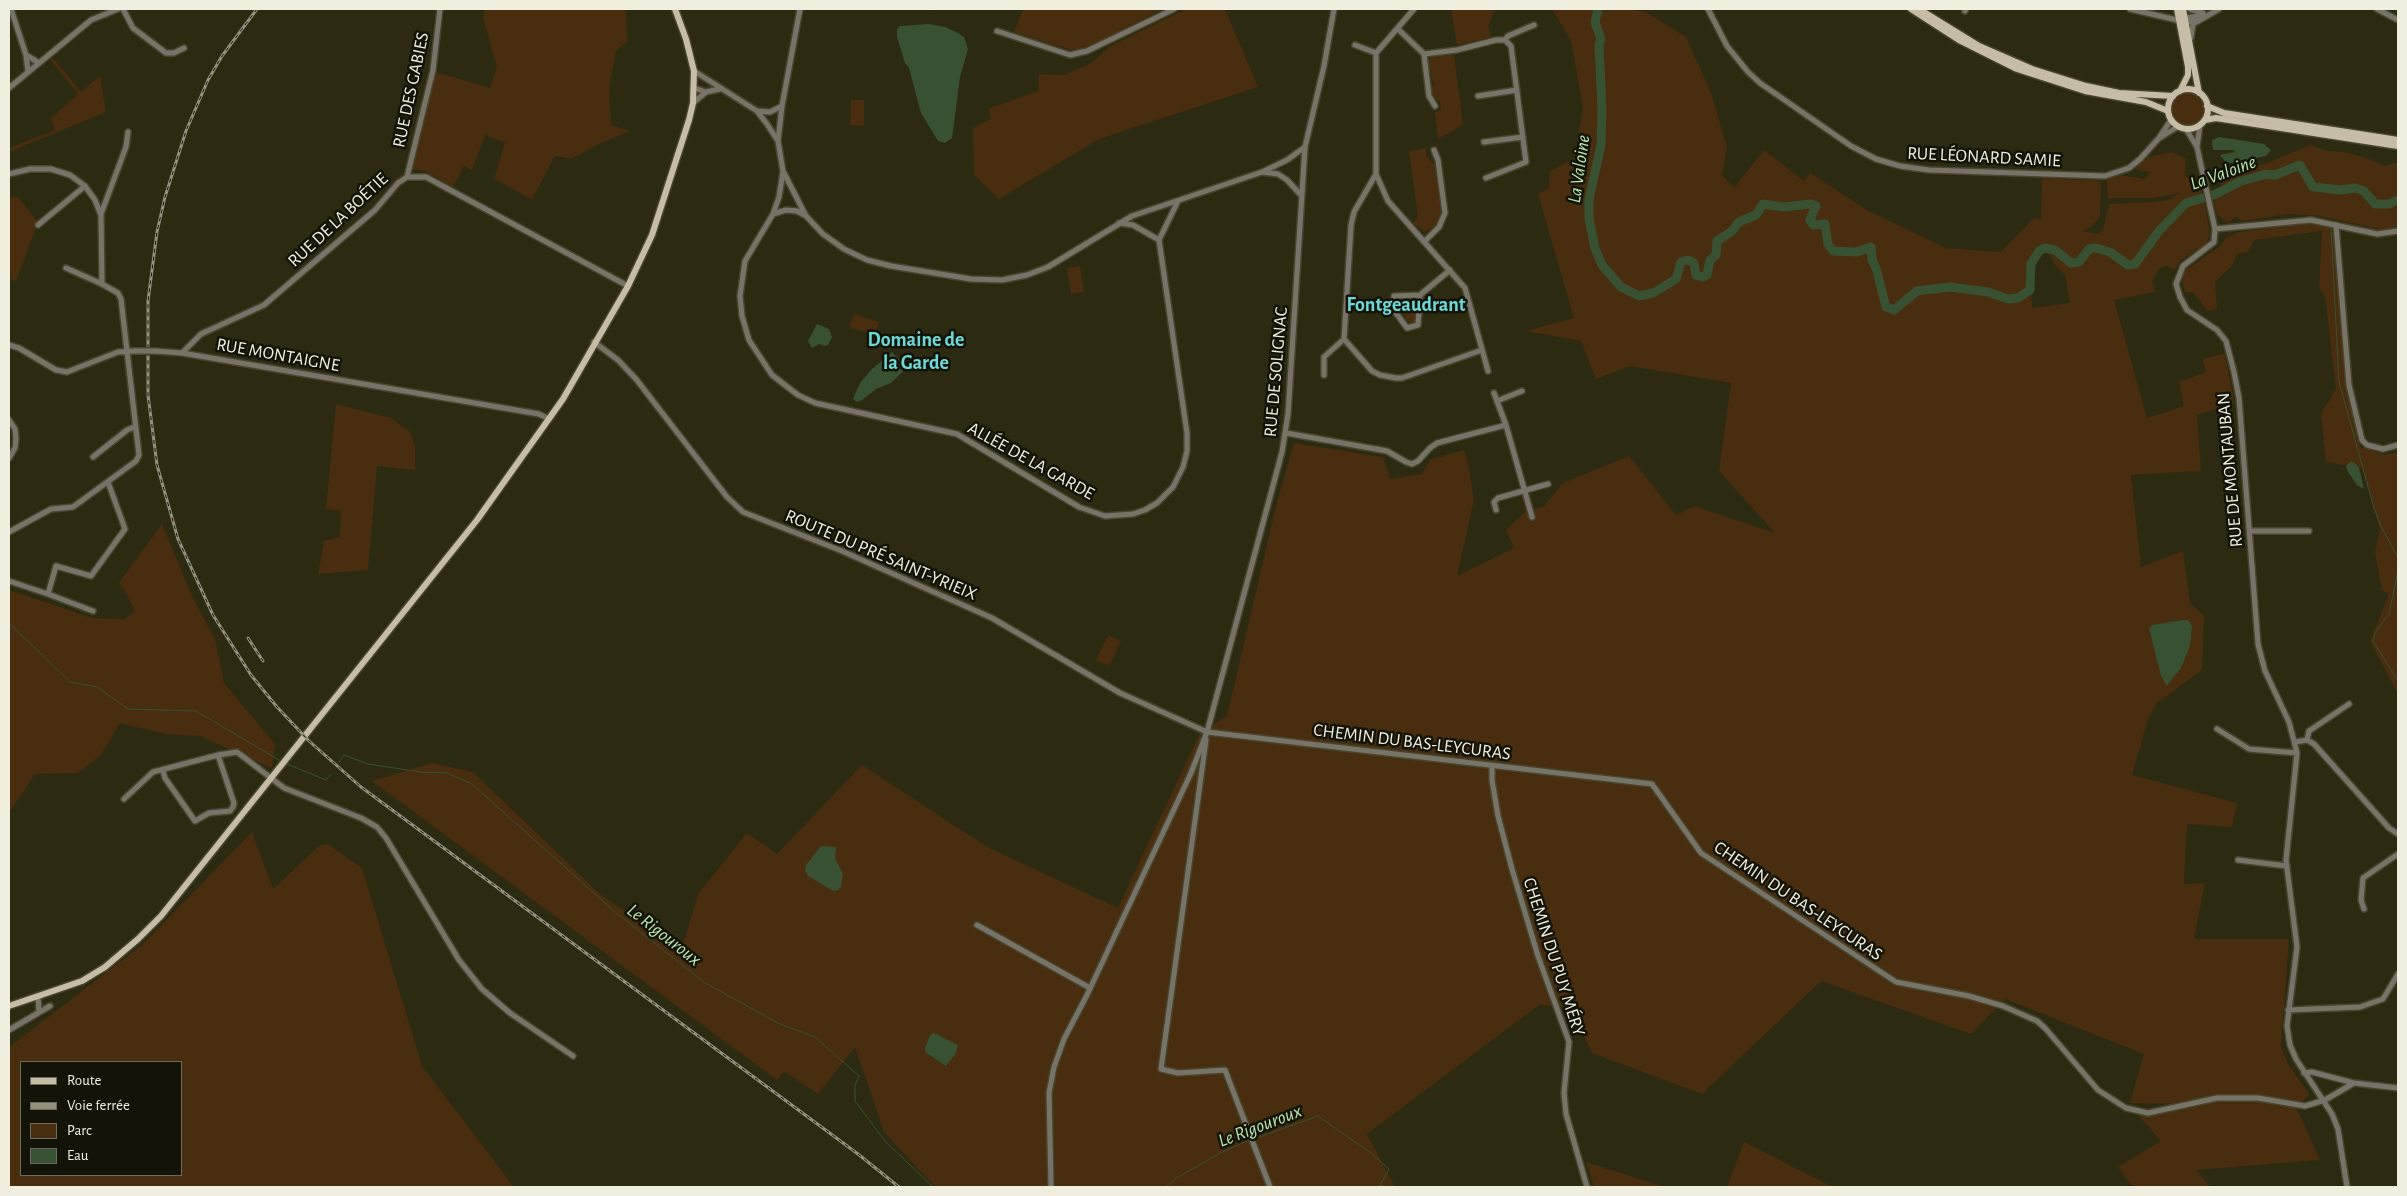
<!DOCTYPE html>
<meta charset="utf-8">
<style>
body{margin:0}
#map{position:relative;width:2407px;height:1196px;overflow:hidden;background:#2d2a12;font-family:"Alegreya Sans",sans-serif}
canvas{display:block}
.frame{position:absolute;inset:0;border:10px solid #efeedf;pointer-events:none}
.legend{position:absolute;left:20px;top:1061px;width:162px;height:115px;box-sizing:border-box;background:#141308;border:1px solid #6c6b5e;margin:0;padding:6px 9px;list-style:none;font-size:15px;color:#efeedf}
.legend li{display:flex;align-items:center;gap:10px;height:25px}
.legend b{width:25px;border:1px solid #6c6b5e}
</style>
<div id="map">
<canvas width="2407" height="1196"></canvas>
<div class="frame"></div>
<ul class="legend">
<li><b style="height:6px;background:#c7bca5"></b>Route</li>
<li><b style="height:6px;background:#94927f"></b>Voie ferrée</li>
<li><b style="height:14px;background:#482d0f"></b>Parc</li>
<li><b style="height:14px;background:#385133"></b>Eau</li>
</ul>
</div>
<script>
const g = document.querySelector('canvas').getContext('2d');
g.lineJoin = 'round';
function fill(path, color) { g.fillStyle = color; g.fill(path, 'evenodd'); }
const toPath = rows => new Path2D(rows.map(r => 'M' + r).join(''));
function trace(path, color, width, dash) { g.strokeStyle = color; g.lineWidth = width; g.lineCap = dash ? 'butt' : 'round'; g.setLineDash(dash || []); g.stroke(path); }
function drawText(font, color, halo, rows, align = 'center') {
  g.font = font + ' "Alegreya Sans",sans-serif'; g.lineWidth = 5; g.setLineDash([]); g.textBaseline = 'middle'; g.strokeStyle = halo; g.fillStyle = color; for (const [text, x, y, turn = 0] of rows) {
    g.save(); g.translate(x, y); g.rotate((+turn || 0) * Math.PI / 180); g.textAlign = isNaN(turn) ? turn : align; if (halo) g.strokeText(text, 0, 0); g.fillText(text, 0, 0); g.restore();
  }
}
fill(toPath([
 [484,9,626,9,627,42,616,51,609,88,611,125,630,131,599,144,572,159,555,156,532,199,494,179,505,143,485,135,472,170,464,166,453,187,425,171,411,169,435,72,490,88,497,67,484,21],
 [1023,9,1162,9,1084,50,1071,50,1014,32],
 [1186,9,1225,9,1258,87,1099,139,999,199,974,175,973,128,991,119,988,109,1038,91,1039,74,1064,75,1090,64,1109,47],
 [1451,9,1495,9,1488,27,1492,37,1457,45],
 [1552,9,1630,9,1646,12,1686,37,1711,93,1727,148,1722,175,1734,188,1764,150,1804,181,1810,173,1867,210,1946,248,2001,252,2034,218,2041,219,2042,178,2101,181,2100,217,2090,228,2083,231,2098,234,2103,230,2109,204,2155,202,2171,199,2179,193,2153,198,2108,198,2107,179,2121,175,2145,179,2150,172,2134,169,2149,157,2172,152,2186,159,2185,176,2198,180,2205,205,2210,235,2207,243,2181,260,2174,270,2166,265,2159,269,2152,281,2155,292,2114,300,2147,418,2184,406,2179,382,2206,372,2203,359,2225,353,2234,403,2197,415,2201,471,2131,475,2141,567,2183,551,2190,603,2204,616,2202,670,2157,703,2148,719,2132,775,2237,803,2232,827,2187,824,2184,884,2205,883,2194,939,2289,939,2281,1047,2288,1064,2309,1094,2297,1109,2320,1160,2196,1170,2211,1187,2133,1187,2118,1167,2161,1141,2137,1114,2149,1116,2206,1104,2130,1103,2144,1054,2005,999,1971,1034,1821,981,1702,1094,1592,1053,1571,1007,1539,1005,1367,1134,1395,1187,935,1187,884,1132,855,1047,818,1094,784,1071,777,1080,372,781,432,763,473,772,600,894,681,951,698,894,747,833,777,854,862,765,987,847,1118,908,1200,733,1227,716,1277,502,1294,443,1383,457,1390,479,1422,474,1430,460,1464,450,1469,469,1474,500,1457,576,1514,548,1506,530,1526,511,1543,507,1563,483,1629,456,1676,515,1694,506,1775,533,1719,471,1731,383,1630,366,1596,379,1581,341,1526,331,1574,318,1538,194,1549,188,1550,171,1575,158,1583,107,1571,41],
 [2042,253,2049,253,2055,265,2065,275,2070,303,2032,308,2029,259],
 [1454,55,1463,125,1438,139,1435,112,1441,110,1440,102,1432,96,1430,84,1434,86,1428,62,1432,57],
 [52,57,81,92,100,76,106,112,9,152,9,148,55,130,51,118,78,94,49,58],
 '2170 110a17 17 0 1 1 34 0a17 17 0 1 1-34 0Z',
 [851,100,864,100,864,126,850,125],
 [2310,145,2327,151,2344,152,2367,158,2384,166,2398,162,2398,226,2383,230,2320,216,2289,214,2243,221,2235,217,2228,223,2217,215,2213,198,2226,195,2219,176,2265,164],
 [1426,148,1426,156,1435,165,1441,211,1438,224,1426,232,1413,223,1418,217,1409,151],
 [9,197,18,197,38,222,16,281,9,279],
 [2304,224,2327,226,2334,233,2345,380,2360,447,2386,455,2398,452,2398,694,2370,641,2389,594,2382,590,2375,552,2380,530,2362,468,2326,462,2321,414,2336,389,2325,296,2319,287,2322,231,2254,240,2248,252,2237,254,2232,266,2215,282,2217,309,2208,311,2193,292,2185,292,2182,282,2184,271,2219,247,2226,238,2239,232],
 [1080,266,1084,292,1071,294,1067,268],
 [1399,298,1412,298,1418,302,1417,320,1415,324,1405,322,1402,317,1406,317,1402,311,1398,311,1395,302],
 [854,314,879,322,875,335,849,327],
 [336,404,391,418,410,432,415,446,415,470,377,466,368,570,318,574,324,541,340,537,341,511,326,509],
 [162,524,193,598,215,639,224,683,275,744,272,768,200,736,166,734,120,723,101,755,78,773,35,774,11,810,9,808,9,590,92,618,125,619,135,612,125,591,119,583],
 [1108,635,1121,641,1109,666,1096,660],
 [252,832,273,889,319,846,328,844,362,868,422,1066,514,1187,9,1187,9,1047,142,945],
 [21,1062,181,1062,181,1175,21,1175],
 [1744,1142,1833,1187,1727,1187],
 [1586,1162,1665,1187,1594,1187]
]), '#482d0f');
fill(toPath([
 [929,24,945,27,958,33,964,37,968,49,960,77,952,138,945,143,938,141,921,113,909,68,905,63,897,37,897,29,900,26],
 [2219,137,2264,144,2271,150,2266,156,2232,163,2226,162,2220,155,2235,152,2233,150,2213,150,2212,140],
 [817,324,829,329,832,337,828,345,825,346,819,344,812,348,808,341],
 [892,352,903,363,903,371,891,383,876,389,862,400,857,402,853,399,860,383,871,370],
 [2351,461,2356,464,2359,468,2364,489,2357,485,2348,472,2346,466],
 [2183,620,2188,620,2192,626,2190,646,2181,668,2167,686,2161,676,2149,628,2152,625],
 [821,846,836,847,835,858,843,874,841,887,838,890,833,891,808,876,805,871,806,865],
 [934,1033,958,1045,956,1053,946,1066,926,1053,925,1048,930,1035]
]), '#385133');
trace(toPath([
 [935,10,935,9],
 [2331,228,2339,382,2374,508,2380,524,2398,558],
 [2398,571,2389,614,2375,633,2373,641,2398,681],
 [9,623,70,682,97,687,128,709,196,711,279,760],
 [339,762,344,755,368,764,421,772,447,773,472,784,614,911,705,983,780,1024,815,1037,859,1076,855,1085,855,1101,885,1141,933,1187],
 [287,764,326,780,331,774],
 [1254,1139,1318,1116,1371,1153,1389,1169,1380,1185,1386,1187],
 [1166,1187,1176,1178,1224,1151,1250,1140]
]), '#385133', 1);
trace(toPath([
 [1598,9,1595,22,1601,39,1599,45,1602,110,1601,145,1589,199,1589,219,1595,248,1602,265,1621,287,1639,296,1653,293,1676,279,1681,262,1688,260,1694,263,1696,275,1702,277,1707,275,1710,260,1716,255,1717,241,1732,231,1739,222,1756,215,1763,204,1784,207,1811,204,1816,206,1810,220,1813,225,1825,224,1828,244,1833,251,1857,252,1871,247,1872,260,1876,268,1886,307,1894,310,1917,291,1950,287,1988,292,2008,299,2018,298,2030,290,2031,264,2039,251,2045,248,2055,250,2071,263,2079,262,2089,249,2096,248,2110,252,2128,265,2135,264,2159,231,2186,203,2216,194,2239,182,2266,174,2275,175,2300,165,2313,187,2340,190,2355,188,2364,191,2375,204,2389,204,2398,200]
]), '#385133', 9);
const minor = toPath([
 [11,9,26,55],
 [123,9,133,28,166,53,174,53,184,48],
 [1414,9,1376,53,1376,174,1388,201,1465,288,1488,371],
 [1708,9,1727,46,1748,72,1760,83,1851,146,1876,159,1900,166,1929,170,2105,176,2129,168,2140,159,2159,138,2171,120],
 [2130,9,2177,20,2190,22,2198,20],
 [2190,9,2203,13],
 [2377,9,2398,20],
 [1965,11,1966,9],
 [2182,19,2203,15],
 [1398,29,1424,54,1429,96,1435,106],
 [997,31,1070,55,1087,51,1174,9],
 [2191,38,2193,24,2219,9],
 [1505,40,1508,36,1534,25],
 [1355,45,1376,53],
 [1424,54,1457,50,1496,40,1505,40,1511,46,1526,162,1486,178],
 [694,71,757,111,767,124,778,141,783,171,806,216,823,234,844,249,867,260,891,266,971,279,1002,280,1027,275,1048,267,1132,216,1262,172],
 [28,72,26,55,39,63],
 [9,88,91,20,118,9],
 [694,88,706,92],
 [1478,96,1517,90],
 [693,103,706,92,720,89],
 [757,111,770,112,782,106],
 [2200,125,2197,147,2215,229,2214,242,2183,266,2176,284,2180,297,2187,310,2217,330,2226,341,2234,372,2239,398,2258,644,2265,671,2289,722,2297,753,2286,860,2297,947,2287,1026,2290,1045,2296,1059,2332,1114,2338,1129,2347,1187],
 [2186,129,2197,147],
 [2161,137,2177,127],
 [778,141,782,106,800,9],
 [1484,142,1523,137],
 [783,172,779,197,773,214,786,210,797,211,806,216],
 [9,174,30,169,51,169,70,175,85,186,95,200,101,215,102,284,118,293,121,299,139,455,136,461,73,507,51,509,9,532],
 [1376,174,1354,212,1351,225,1344,339,1372,371,1380,375,1396,378,1402,378,1482,350],
 [407,177,433,70,440,9],
 [1301,195,1287,180,1278,174,1262,172,1287,160,1305,147],
 [101,214,126,147,128,132],
 [773,214,745,261,740,296,742,316,749,340,772,375,798,395,815,403,957,434,1079,507,1105,516,1133,514,1145,510,1157,503,1173,487,1183,467,1187,451,1187,433,1159,240],
 [1119,223,1133,225,1159,240,1178,201],
 [38,225,85,186],
 [2336,225,2349,385,2362,440,2367,445,2383,449,2398,445],
 [2215,229,2311,220,2377,234,2398,231],
 [1424,242,1439,227,1445,213,1438,160,1434,150],
 [66,268,102,284],
 [1420,295,1418,325,1407,328,1393,309,1394,296,1420,295,1450,270],
 [594,342,618,360,636,379,727,497,743,512,842,551,992,618,1120,693,1207,732,1652,784,1701,853,1896,982,1969,996,2003,1006,2037,1021,2045,1028,2098,1090,2126,1108,2148,1113,2217,1098,2258,1098,2305,1106,2325,1100,2354,1083],
 [9,345,19,348,56,370,67,372,118,352,135,351],
 [155,351,182,353,539,414,549,419],
 [182,353,201,334,264,305,375,210,398,183,407,177,426,177,628,286],
 [1324,375,1324,357,1344,339],
 [1522,391,1497,401,1506,425,1532,517],
 [1494,393,1497,401],
 [9,420,15,429,16,439,15,448,9,458],
 [1286,433,1387,451,1406,462,1412,464,1418,461,1430,448,1437,443,1506,425],
 [93,457,127,430,134,427],
 [1496,510,1494,502,1498,498,1548,484],
 [2250,531,2309,531],
 [9,581,48,594,56,566,91,576,125,529,108,482],
 [48,594,93,611],
 [2217,729,2249,749,2297,753],
 [1206,740,1161,1069,1178,1073,1225,1070,1270,1187],
 [2307,740,2309,731,2349,704],
 [2295,742,2307,740,2314,744,2389,828,2398,834],
 [1492,765,1492,780,1498,816,1512,869,1538,956,1569,1042,1564,1093,1566,1114,1587,1187],
 [163,771,165,778,195,821,209,813,230,811,233,807,234,803,218,755],
 [124,799,153,772,218,755,237,752,284,788,361,818,377,827,386,838,459,960,482,989,510,1013,573,1056],
 [2238,860,2287,866],
 [2364,909,2361,900,2363,878,2398,854],
 [977,925,1090,988],
 [38,997,39,1012],
 [2288,1010,2360,1007,2383,999,2398,974],
 [9,1030,50,1006],
 [2304,1073,2312,1072,2354,1083,2398,1088],
 [1051,1187,1049,1093,1054,1067,1064,1039,1087,995,1191,773,1207,732,1282,452,1288,414,1305,147,1324,66,1334,9]
]);
const major = toPath([
 [1911,9,1959,40,2017,69,2085,91,2146,102,2168,111],
 [1919,9,1979,46,2032,69,2086,86,2119,93,2173,96],
 [2177,9,2188,67,2188,75,2180,91],
 [2183,9,2199,93],
 '2168 109a20 20 0 1 1 40 0a20 20 0 1 1-40 0Z',
 [2207,106,2224,113,2398,140],
 [2205,120,2216,118,2398,146],
 [9,1006,82,981,105,967,138,939,161,916,477,520,563,399,628,286,652,235,689,120,693,103,694,71,686,39,675,9]
]);
trace(minor, '#48452f', 8);
trace(major, '#48452f', 9);
trace(minor, '#787368', 5);
trace(major, '#c7bca5', 6);
const rail = toPath([
 [257,9,222,56,208,80,186,131,165,197,157,232,148,301,148,395,157,465,178,539,213,615,251,675,277,707,309,741,361,787,858,1154,899,1187],
 [248,638,263,661]
]);
trace(rail, '#94927f', 3);
trace(rail, '#141308', 1, [4]);
const minorBridge = toPath([
 [135,351,155,351]
]);
trace(minorBridge, '#48452f', 8, []);
trace(minorBridge, '#787368', 5);
drawText('18px', '#efeedf', '#141308', [
 ["RUE DES GABIES",411,90,-78],
 ["RUE LÉONARD SAMIE",1984,157,3],
 ["RUE DE LA BOÉTIE",338,220,-43],
 ["RUE MONTAIGNE",278,355,10],
 ["RUE DE SOLIGNAC",1276,372,-85],
 ["ALLÉE DE LA GARDE",1031,461,29],
 ["RUE DE MONTAUBAN",2230,470,-95],
 ["ROUTE DU PRÉ SAINT-YRIEIX",881,555,23],
 ["CHEMIN DU BAS-LEYCURAS",1412,742,7],
 ["CHEMIN DU BAS-LEYCURAS",1798,901,34],
 ["CHEMIN DU PUY MÉRY",1554,957,72]
]);
drawText('italic 19px', '#b9e8b0', '#141308', [
 ["La Valoine",1579,169,-82],
 ["La Valoine",2223,173,-20],
 ["Le Rigouroux",664,935,38],
 ["Le Rigouroux",1260,1126,-21]
]);
drawText('bold 20px', '#6cd8d9', '#141308', [
 ["Fontgeaudrant",1406,305],
 ["Domaine de",916,340],
 ["la Garde",916,363]
]);
</script>
